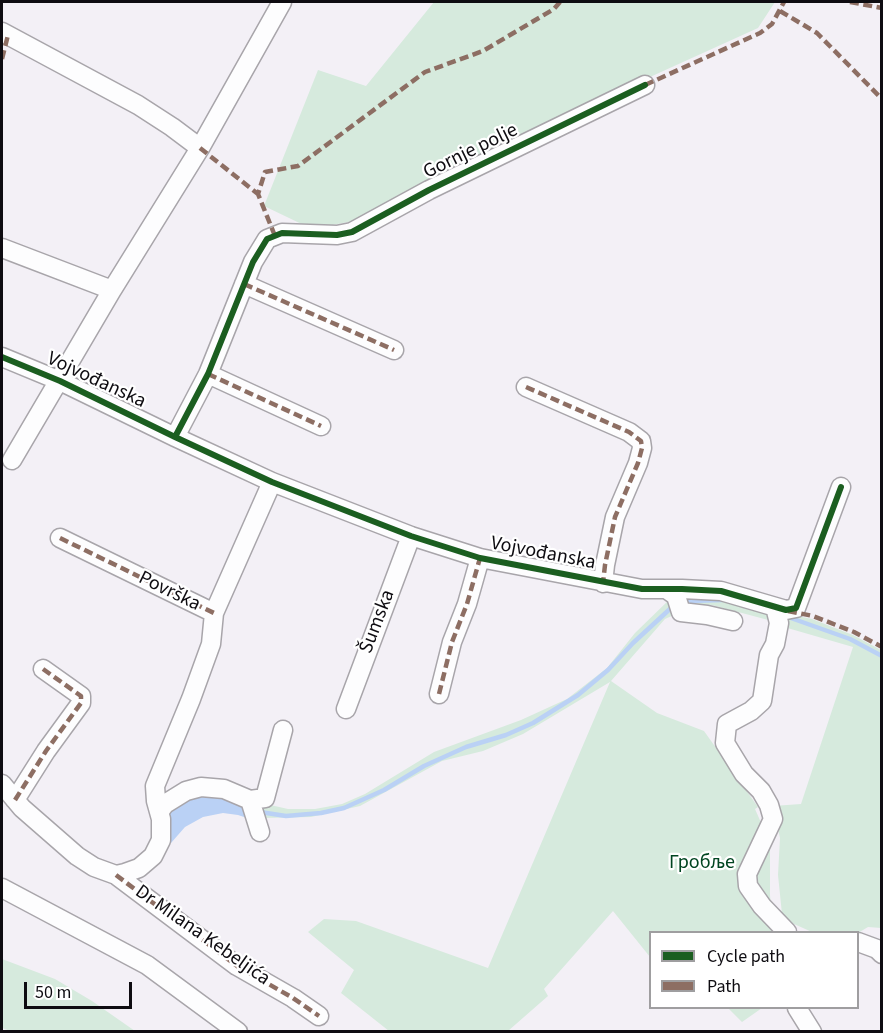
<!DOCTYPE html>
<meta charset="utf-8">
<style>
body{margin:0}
#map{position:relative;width:883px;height:1033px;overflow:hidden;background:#f3f0f6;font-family:"Source Sans 3",sans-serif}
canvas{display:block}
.frame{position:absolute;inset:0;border:3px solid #0e0c11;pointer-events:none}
.legend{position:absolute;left:649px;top:931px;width:210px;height:78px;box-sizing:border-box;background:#fff;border:2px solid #9f9ea0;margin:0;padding:8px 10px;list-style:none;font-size:18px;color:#0e0c11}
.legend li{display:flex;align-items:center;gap:12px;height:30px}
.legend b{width:30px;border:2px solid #9f9ea0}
.scale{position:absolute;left:24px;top:982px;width:108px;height:27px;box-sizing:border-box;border:3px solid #0e0c11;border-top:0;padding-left:8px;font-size:18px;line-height:21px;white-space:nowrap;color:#0e0c11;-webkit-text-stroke:4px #fff;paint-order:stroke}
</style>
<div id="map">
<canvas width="883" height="1033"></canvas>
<div class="frame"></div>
<ul class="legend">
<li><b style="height:8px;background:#1b5e20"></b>Cycle path</li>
<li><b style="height:8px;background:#8d6e63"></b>Path</li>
</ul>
<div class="scale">50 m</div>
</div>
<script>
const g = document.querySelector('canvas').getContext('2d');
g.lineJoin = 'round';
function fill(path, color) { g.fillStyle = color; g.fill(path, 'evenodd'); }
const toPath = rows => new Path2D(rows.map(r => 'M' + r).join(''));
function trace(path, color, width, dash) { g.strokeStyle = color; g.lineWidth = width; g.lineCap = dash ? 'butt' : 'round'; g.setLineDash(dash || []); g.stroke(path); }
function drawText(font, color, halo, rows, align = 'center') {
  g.font = font + ' "Source Sans 3",sans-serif'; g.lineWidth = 4.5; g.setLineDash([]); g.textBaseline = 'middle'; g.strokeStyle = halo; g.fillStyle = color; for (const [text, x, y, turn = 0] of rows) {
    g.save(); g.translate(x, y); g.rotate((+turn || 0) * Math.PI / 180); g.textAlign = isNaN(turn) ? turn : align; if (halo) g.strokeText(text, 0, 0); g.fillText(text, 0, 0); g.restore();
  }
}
fill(toPath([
 [434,2,775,2,758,28,520,136,358,220,312,229,264,206,318,70,366,86],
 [681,594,768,607,772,621,712,605,689,604],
 [672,597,676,614,665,619,611,681,657,713,704,731,758,807,755,809,770,843,770,895,773,929,779,932,650,932,650,957,613,911,544,989,548,996,508,1031,389,1031,341,993,354,970,308,932,324,919,356,921,488,968,610,682,523,734,483,751,442,761,360,806,311,817,262,818,257,802,288,809,315,809,342,804,365,794,434,752,521,720,567,699,607,668,635,633],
 [783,613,812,619,853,635,881,650,881,928,868,927,858,933,812,932,794,924,782,914,778,875,780,838,773,806,801,804,853,647,784,627],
 [2,959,55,979,92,1001,135,1031,13,1032,2,1028],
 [728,1008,762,1008,742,1022]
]), '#d6eadd');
fill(toPath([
 [201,792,239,799,250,819,238,815,223,813,203,817,185,827,171,843,165,808]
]), '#bad1f5');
trace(toPath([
 [683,604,690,601,722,600],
 [788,617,850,639,882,656],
 [260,812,286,816,321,813,344,808,384,790,424,766,466,747,506,735,533,723,578,695,608,670,633,643,671,608,675,607]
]), '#bad1f5', 4.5);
const minor = toPath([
 [2,32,138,105,172,127,200,148],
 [2,248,112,290],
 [244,284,394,350],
 [2,357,60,381,175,437,272,482,411,536,480,558,642,589,682,589,721,591,786,610,796,608,841,487],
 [208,374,321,426],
 [526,387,629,432,641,441,642,448,638,463,615,517,605,565,603,583],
 [175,437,208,374,253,262,267,239,282,233,337,235,352,232,429,190,645,85],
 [12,460,112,290,200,148,282,2],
 [60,538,214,613],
 [666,589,676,596,681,612,707,615,733,621],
 [775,607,779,623,775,644,769,655,762,701,751,711,727,724,725,743,744,774,761,791,769,805,773,819,747,874,748,886,762,906,787,932],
 [439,694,452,642,467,604,480,558],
 [346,709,411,536],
 [2,784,22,808,77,856,94,867,116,875,125,873,139,868,153,856,161,840,161,819,156,801,155,786,191,699,211,644,214,613,272,482],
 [15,800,46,751,81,703,81,696,43,669],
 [250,800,260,832],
 [159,812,165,804,186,791,201,787,224,789,250,800,265,798,283,730],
 [116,875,237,966,293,998,319,1016],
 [2,888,147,965,238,1032],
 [858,942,877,949,882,954],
 [797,1008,812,1032]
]);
trace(minor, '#a8a5aa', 21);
trace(minor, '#fdfdfe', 18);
trace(toPath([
 [850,2,882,8],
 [780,11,817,33,882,99],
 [2,59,8,35],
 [645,85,760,33,772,24,784,2],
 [200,148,258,194],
 [275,236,258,194,265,172,298,166,425,72,483,51,554,9,560,2],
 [244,284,394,350],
 [208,374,321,426],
 [526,387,629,432,641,441,642,448,638,463,615,517,605,565,603,583],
 [60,538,214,613],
 [788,611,813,616,854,632,882,647],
 [439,694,452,642,467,604,480,558],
 [15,800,46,751,81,703,81,696,43,669],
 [116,875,237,966,293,998,319,1016]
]), '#8d6e63', 4.5, [9, 4.5]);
trace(toPath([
 [2,357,60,381,175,437,272,482,411,536,480,558,642,589,682,589,721,591,786,610,796,608,841,487],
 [175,437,208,374,253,262,267,239,282,233,337,235,352,232,429,190,645,85]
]), '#1b5e20', 6);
drawText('20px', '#0e0c11', '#fff', [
 ["Gornje polje",471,152,-26],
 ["Vojvođanska",96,381,25],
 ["Vojvođanska",543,554,11],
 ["Površka",169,592,26],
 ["Šumska",378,622,-69],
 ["Dr Milana Kebeljića",202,936,35]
]);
drawText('20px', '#014521', '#fff', [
 ["Гробље",702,864]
]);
</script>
